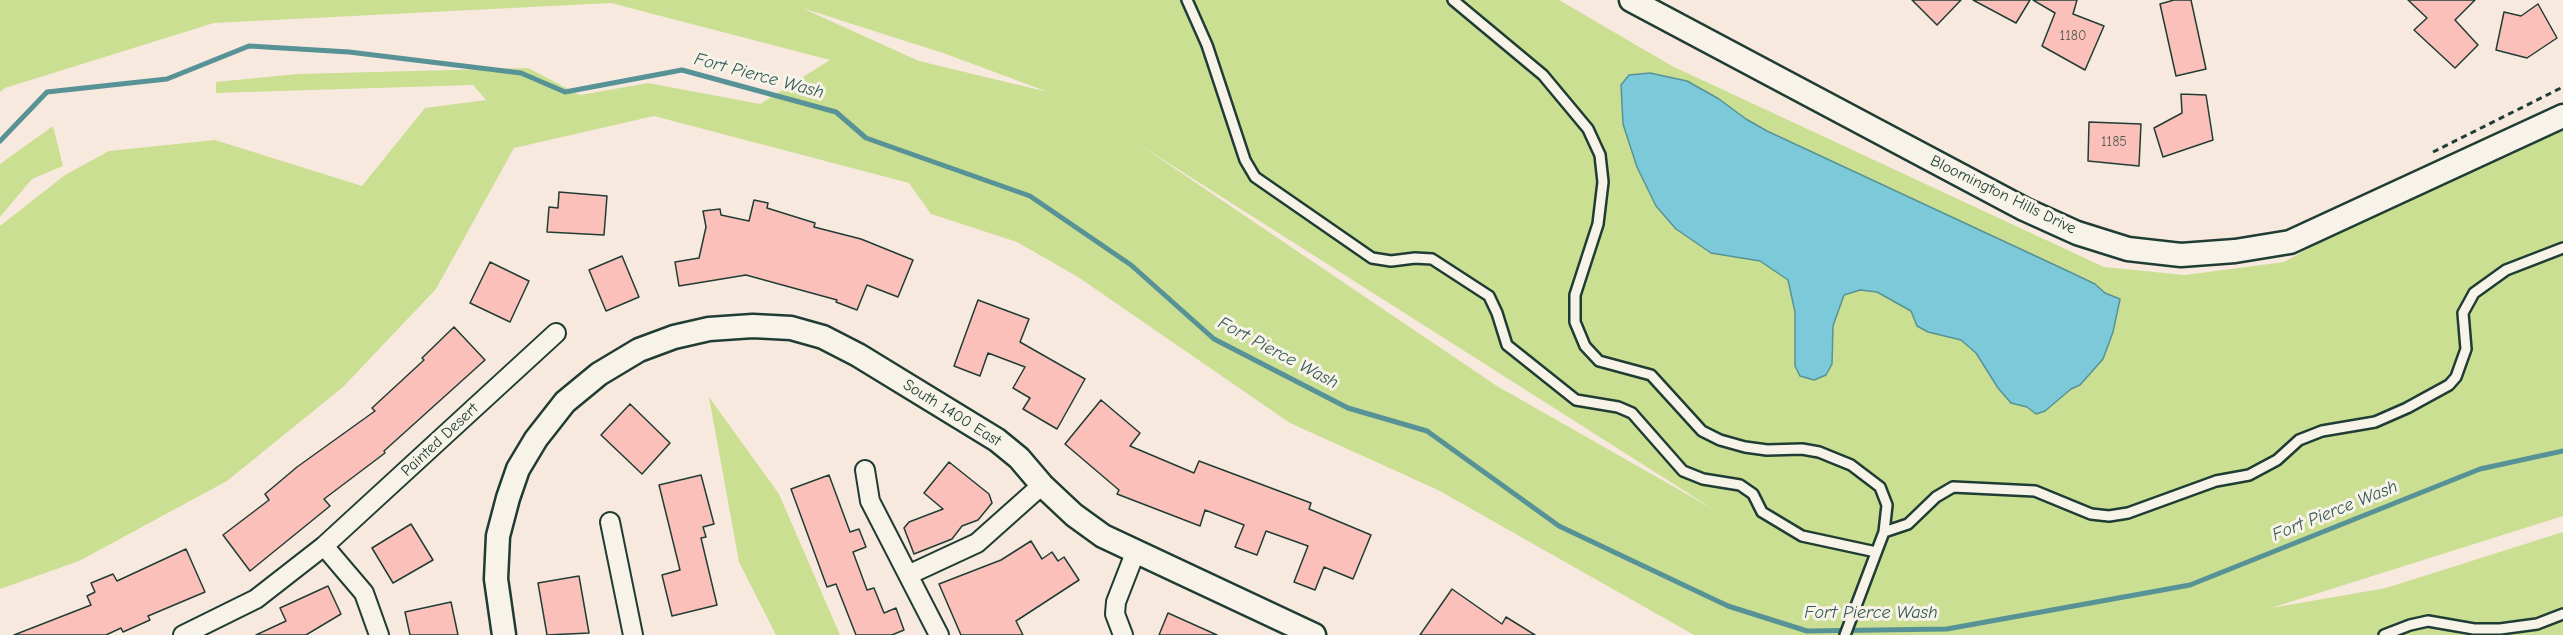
<!DOCTYPE html>
<style>
body{margin:0}
canvas{display:block;background:#f8e9df}
</style>
<canvas width="2563" height="635"></canvas>
<script>
const g = document.querySelector('canvas').getContext('2d');
g.lineJoin = 'round';
function fill(path, color) { g.fillStyle = color; g.fill(path, 'evenodd'); }
const toPath = rows => new Path2D(rows.map(r => 'M' + r).join(''));
function trace(path, color, width, dash) { g.strokeStyle = color; g.lineWidth = width; g.lineCap = dash ? 'butt' : 'round'; g.setLineDash(dash || []); g.stroke(path); }
function drawText(font, color, halo, rows, align = 'center') {
  g.font = font + ' "Comic Neue",sans-serif'; g.lineWidth = 6; g.setLineDash([]); g.textBaseline = 'middle'; g.strokeStyle = halo; g.fillStyle = color; for (const [text, x, y, turn = 0] of rows) {
    g.save(); g.translate(x, y); g.rotate((+turn || 0) * Math.PI / 180); g.textAlign = isNaN(turn) ? turn : align; if (halo) g.strokeText(text, 0, 0); g.fillText(text, 0, 0); g.restore();
  }
}
fill(toPath([
 [0,0,1559,0,1672,66,2104,267,2185,275,2284,262,2369,215,2563,119,2563,516,2271,608,2386,588,2563,532,2563,635,1694,635,1438,490,1290,423,1078,277,1017,242,931,214,909,183,654,116,514,148,436,289,343,387,227,481,79,561,0,589,0,226,65,175,109,151,215,140,362,186,425,108,486,100,473,85,216,93,216,82,297,74,528,68,580,95,648,83,760,104,830,60,611,3,214,23,5,88,0,92],
 [802,8,946,54,1048,92,919,61],
 [1140,145,1713,509,1497,386],
 [53,126,63,166,32,179,0,217,0,164],
 [709,397,779,494,840,635,776,635,739,562]
]), '#cbdf93');
const water = toPath([
 [1650,73,1687,81,1719,99,1746,119,1767,131,2072,273,2095,284,2105,293,2120,299,2113,332,2103,359,2080,385,2071,389,2045,411,2036,414,2027,407,2011,403,1998,388,1976,353,1961,340,1928,332,1917,326,1911,311,1877,292,1860,290,1844,295,1833,326,1832,364,1826,375,1814,380,1800,376,1795,366,1795,312,1788,280,1760,261,1711,253,1676,229,1656,206,1637,167,1623,124,1621,85,1629,75,1650,73]
]);
fill(water, '#7ccad9');
trace(water, '#579297', 1.5);
trace(toPath([
 [0,141,47,92,167,79,249,46,349,52,521,73,565,92,682,70,836,112,866,138,1030,196,1131,265,1214,339,1348,408,1427,431,1559,526,1728,606,1807,631,1947,629,2190,585,2480,469,2563,451]
]), '#579297', 5);
const building = toPath([
 [1912,0,1961,0,1937,25,1912,0],
 [1973,0,2030,0,2016,23,1973,0],
 [2033,0,2077,0,2073,14,2104,26,2085,70,2042,46,2055,13,2033,0],
 [2174,0,2191,0,2206,69,2176,76,2160,4,2174,0],
 [2408,0,2475,0,2455,20,2478,45,2455,68,2414,30,2427,18,2408,0],
 [2538,4,2557,38,2527,58,2496,50,2504,12,2521,16,2538,4],
 [2181,94,2206,95,2213,140,2163,157,2154,128,2182,113,2181,94],
 [2089,122,2141,124,2139,166,2088,161,2089,122],
 [559,192,607,196,604,235,547,232,549,207,558,208,559,192],
 [754,200,768,203,767,208,815,223,814,227,861,239,913,260,898,297,867,285,857,310,836,302,837,300,746,275,679,286,675,262,699,258,706,227,703,211,720,209,721,215,749,221,754,200],
 [622,256,639,297,606,311,589,270,622,256],
 [490,262,529,281,510,322,470,303,490,262],
 [978,300,1029,319,1020,342,1085,379,1057,429,1023,409,1030,398,1013,388,1025,367,988,353,980,376,954,366,978,300],
 [454,327,485,360,384,451,385,453,324,499,330,506,250,571,223,535,269,500,265,494,297,467,375,411,372,408,424,360,422,358,454,327],
 [1101,400,1140,433,1130,446,1194,473,1199,461,1311,503,1309,509,1371,535,1353,579,1324,567,1315,590,1294,582,1308,546,1266,531,1257,555,1235,547,1244,525,1205,510,1200,526,1117,494,1119,490,1065,444,1101,400],
 [630,404,670,443,642,474,601,435,630,404],
 [949,462,989,494,992,503,978,520,962,526,952,539,914,554,904,528,909,522,943,509,924,493,949,462],
 [701,475,714,524,703,527,706,537,701,538,717,605,672,616,662,575,680,570,659,485,701,475],
 [829,475,850,532,859,529,866,547,853,552,867,590,874,588,884,613,896,608,904,630,892,635,856,635,836,584,827,587,791,489,829,475],
 [411,524,433,560,393,583,372,548,411,524],
 [1031,541,1042,559,1052,552,1058,561,1064,557,1079,580,1016,621,1023,635,961,635,939,584,1001,560,1031,541],
 [186,549,205,592,148,616,150,620,123,632,121,628,106,635,14,635,91,605,87,596,95,592,91,583,113,574,117,581,186,549],
 [579,576,589,633,547,635,538,583,579,576],
 [328,586,341,614,306,635,256,635,286,621,280,608,328,586],
 [1452,589,1502,624,1506,617,1535,635,1420,635,1452,589],
 [451,602,458,635,410,635,405,612,451,602],
 [1168,613,1217,635,1159,635,1168,613]
]);
fill(building, '#fcc0ba');
trace(building, '#1f3d34', 1.5);
const service = toPath([
 [1187,0,1207,45,1245,160,1255,177,1372,258,1391,261,1415,258,1432,259,1489,296,1497,313,1507,345,1576,400,1618,407,1632,413,1683,471,1703,479,1740,485,1753,494,1762,512,1802,536,1876,552],
 [1453,0,1543,75,1588,129,1600,155,1603,182,1598,224,1575,295,1575,322,1585,346,1599,361,1651,375,1702,431,1720,440,1745,447,1767,450,1802,449,1819,452,1851,465,1880,487,1887,505,1884,532,1845,635],
 [1884,532,1908,524,1936,497,1953,487,2035,491,2091,514,2109,516,2128,513,2216,481,2249,475,2277,460,2299,440,2322,431,2375,422,2407,408,2449,385,2456,377,2466,349,2463,313,2474,293,2506,270,2563,248],
 [2384,635,2410,625,2428,621,2474,629,2500,629,2537,624,2563,614]
]);
const minor = toPath([
 [865,470,870,501,939,635],
 [610,522,633,635],
 [324,546,364,593,379,635],
 [908,575,977,543,1042,485],
 [183,635,256,599,324,546,556,333],
 [1123,635,1115,614,1116,602,1135,553]
]);
const tertiary = toPath([
 [1631,0,2024,209,2077,233,2128,249,2181,255,2235,251,2290,242,2563,116],
 [504,635,496,579,498,536,508,498,518,469,536,439,565,402,599,374,639,350,674,337,709,329,753,326,791,328,823,337,858,355,997,440,1019,458,1042,485,1074,515,1103,536,1314,635]
]);
trace(service, '#1f3d34', 14);
trace(minor, '#1f3d34', 22);
trace(tertiary, '#1f3d34', 27);
trace(toPath([
 [2433,152,2563,87]
]), '#1f3d34', 3, [6, 4.5]);
trace(service, '#f7f3e8', 9);
trace(minor, '#f7f3e8', 18);
trace(tertiary, '#f7f3e8', 22);
drawText('14px', '#565e56', null, [
 ["1180",2073,36],
 ["1185",2114,142]
]);
drawText('16px', '#1f3d34', '#f7f3e8', [
 ["Bloomington Hills Drive",2003,195,26],
 ["South 1400 East",952,413,32],
 ["Painted Desert",440,440,-43]
]);
drawText('italic 18px', '#325955', '#f7f3e8', [
 ["Fort Pierce Wash",759,76,15],
 ["Fort Pierce Wash",1278,353,28],
 ["Fort Pierce Wash",2335,511,-22],
 ["Fort Pierce Wash",1871,613]
]);
</script>
